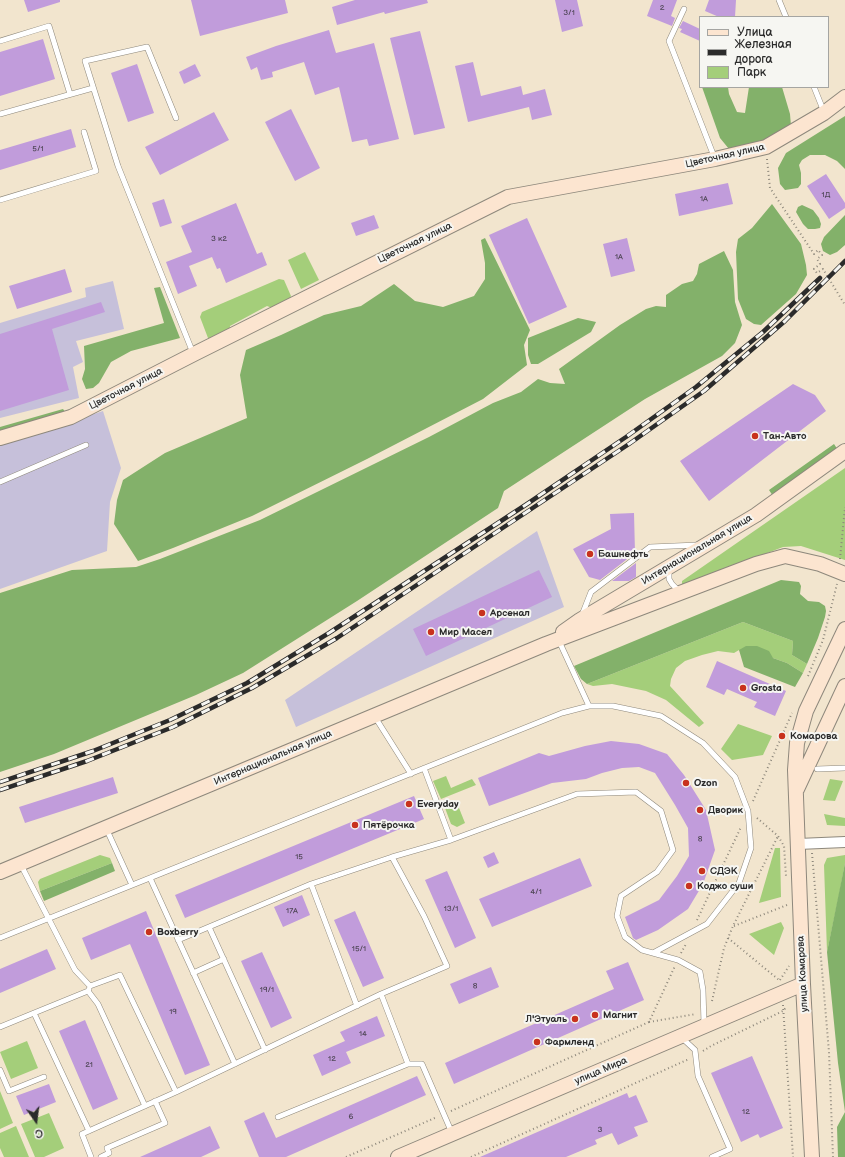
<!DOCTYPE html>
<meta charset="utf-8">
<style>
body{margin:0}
#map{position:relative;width:845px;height:1157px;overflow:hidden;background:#f2e5ce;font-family:"Balsamiq Sans",sans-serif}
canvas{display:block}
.legend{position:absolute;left:699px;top:16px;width:130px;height:72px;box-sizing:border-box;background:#f6f6f2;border:1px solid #a5a5a2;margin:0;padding:5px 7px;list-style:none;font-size:12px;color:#2b2b2b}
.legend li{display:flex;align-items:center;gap:8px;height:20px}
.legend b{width:20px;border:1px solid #a5a5a2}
.north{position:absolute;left:16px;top:1101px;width:40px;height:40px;-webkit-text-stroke:3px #f6f6f2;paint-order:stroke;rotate:166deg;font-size:11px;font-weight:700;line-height:16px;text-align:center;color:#2b2b2b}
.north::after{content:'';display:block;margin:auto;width:14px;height:18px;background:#2b2b2b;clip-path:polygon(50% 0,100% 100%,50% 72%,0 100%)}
</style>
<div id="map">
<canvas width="845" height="1157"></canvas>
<ul class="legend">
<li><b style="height:5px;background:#fce5d0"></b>Улица</li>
<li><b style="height:5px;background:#2b2b2b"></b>Железная дорога</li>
<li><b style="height:11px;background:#a4ce7a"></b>Парк</li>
</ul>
<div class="north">С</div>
</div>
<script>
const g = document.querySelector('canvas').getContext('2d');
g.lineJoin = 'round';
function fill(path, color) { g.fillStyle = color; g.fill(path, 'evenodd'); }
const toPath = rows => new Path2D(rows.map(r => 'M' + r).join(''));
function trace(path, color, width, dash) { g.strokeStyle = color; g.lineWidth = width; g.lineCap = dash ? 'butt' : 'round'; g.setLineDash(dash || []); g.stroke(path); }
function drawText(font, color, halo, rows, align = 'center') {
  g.font = font + ' "Balsamiq Sans",sans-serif'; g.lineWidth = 4; g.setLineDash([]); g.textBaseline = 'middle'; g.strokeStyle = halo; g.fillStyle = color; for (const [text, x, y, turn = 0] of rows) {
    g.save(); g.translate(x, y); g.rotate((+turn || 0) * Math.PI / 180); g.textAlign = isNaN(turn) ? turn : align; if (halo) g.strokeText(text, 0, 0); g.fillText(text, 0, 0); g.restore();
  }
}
fill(toPath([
 [113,281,124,329,76,341,83,362,73,367,79,398,0,418,0,323,86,297,85,288],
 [103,411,121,468,110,502,107,551,0,589,0,445],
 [537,531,564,607,296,727,285,700]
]), '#c6c0da');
fill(toPath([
 [305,252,319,280,301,289,288,260],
 [279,279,284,280,291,296,290,298,272,308,267,306,230,326,229,333,213,339,208,338,200,317,202,312],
 [845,468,845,560,801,546,783,547,684,585,682,585,682,581],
 [743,622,793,641,792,655,807,664,803,673,787,663,773,658,739,650,734,653,718,651,702,655,685,661,676,668,671,679,670,686,704,723,699,727,666,700,646,691,612,684,593,686,587,684],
 [738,724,772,736,763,755,732,760,721,749],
 [446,776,451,788,472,779,476,785,441,799,433,781],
 [830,779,843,781,835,801,823,800],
 [457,803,465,823,457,827,451,824,445,808],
 [824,814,845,818,845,826,827,825],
 [775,848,780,848,781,897,759,903],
 [100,855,110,858,112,863,40,891,38,882,40,879],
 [845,855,845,863,839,895,827,952,824,865,827,858],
 [781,922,784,928,774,955,749,934],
 [27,1041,38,1068,11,1079,0,1052],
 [0,1091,13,1123,0,1129],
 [49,1113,64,1148,44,1157,35,1157,21,1124],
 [16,1126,29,1157,4,1157,0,1148,0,1133]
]), '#a4ce7a');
fill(toPath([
 [702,87,728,87,729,94,737,112,745,113,749,87,782,87,790,114,791,126,760,143,729,149,720,138],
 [845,116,845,169,837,161,825,155,810,155,802,160,799,165,801,173,801,184,798,188,785,190,780,184,778,168,786,153],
 [772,204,801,244,806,265,807,275,796,294,761,325,754,324,746,319,738,299,736,252,738,239,752,228],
 [802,205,813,210,819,218,821,224,820,228,815,229,808,229,803,224,796,212,798,207],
 [845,215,845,245,837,252,830,255,823,251,821,244,824,237],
 [485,238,530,330,524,345,527,365,483,399,367,459,252,516,173,548,138,561,114,524,117,500,123,480,165,453,247,418,240,375,246,350,281,335,324,315,361,306,394,284,415,301,443,307,474,296,485,279,485,263,481,240],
 [724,251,733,270,735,302,742,325,735,343,722,356,645,399,504,491,498,508,357,601,243,673,196,695,54,754,0,772,0,593,72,570,136,567,160,559,260,520,429,437,493,403,521,392,538,379,550,383,565,384,559,369,620,325,646,309,656,306,666,307,666,295,682,284,693,281,697,274,699,264],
 [160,287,180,338,131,351,111,362,99,383,93,388,86,389,82,379,85,369,84,346,164,323,154,288],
 [578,318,596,322,591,332,538,364,531,364,528,355,528,338],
 [63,409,66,413,0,433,0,427],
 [834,444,838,450,773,496,769,490],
 [781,580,799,582,801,586,800,594,808,601,819,602,825,606,826,611,825,617,818,638,807,664,792,655,793,641,743,622,587,684,581,679,574,666],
 [746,646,757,646,769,651,773,658,787,663,803,673,795,687,744,667,739,650],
 [112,863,115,871,44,901,40,891],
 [845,863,845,1157,838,1157,837,1127,845,1112,838,1063,827,952]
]), '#83b16a');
fill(toPath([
 [24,0,60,0,60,2,28,12],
 [191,0,285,0,288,13,200,36],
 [355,0,427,0,428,3,385,14,384,12,337,25,332,7],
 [555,0,577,0,583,26,562,32],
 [653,0,677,0,671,16,675,18,672,26,647,16],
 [709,0,736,0,735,17,719,17,705,11],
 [683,21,700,29,700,41,680,32,682,29,679,28],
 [329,30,336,53,374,43,399,139,369,146,367,139,352,142,339,87,315,95,304,62,272,72,273,77,261,80,257,67,251,70,246,57,276,46],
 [420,31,445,128,414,135,390,38],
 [43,39,55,79,0,96,0,52],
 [473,62,481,96,521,86,523,95,545,89,552,115,532,120,529,107,468,122,455,66],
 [137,64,154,113,128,122,111,73],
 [195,64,201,76,184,84,179,72],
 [291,109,320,168,295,181,265,122],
 [214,112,229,140,160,175,145,147],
 [71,129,76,147,0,170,0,150],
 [826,174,845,203,845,208,829,219,807,186],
 [728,183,733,204,679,216,675,194],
 [164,199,172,223,160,227,152,203],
 [236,203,257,254,262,252,267,265,226,283,220,268,217,269,212,257,189,266,197,286,178,294,166,262,192,252,181,226],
 [374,215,379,228,356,236,351,223],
 [527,218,567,307,529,324,489,235],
 [627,238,635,271,611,277,603,244],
 [65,269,72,292,17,309,9,286],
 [101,302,105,312,52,329,69,390,0,411,0,334],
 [793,384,815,395,826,411,709,501,680,461],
 [634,513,635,553,600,580,589,577,573,549,611,529,610,514],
 [636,563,636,577,629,581,612,581],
 [539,570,552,597,426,656,413,629],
 [717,661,786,691,775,716,754,707,757,702,727,689,724,695,706,687],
 [611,741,639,744,667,754,684,775,706,810,715,850,703,884,688,909,658,930,636,940,633,938,625,917,659,900,677,876,689,856,688,828,675,805,655,773,639,767,622,768,602,773,586,779,552,783,489,806,478,778,539,753,549,756,585,746],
 [113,777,118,793,25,823,19,807],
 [414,796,424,819,185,918,175,895],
 [494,852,499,863,488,868,483,857],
 [580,858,592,886,492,927,479,899],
 [447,871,476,938,455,948,425,880],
 [302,895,310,915,283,927,274,907],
 [146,911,210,1065,185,1075,130,944,91,960,82,938],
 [355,911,384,978,363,987,334,920],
 [47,949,56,969,0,993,0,969],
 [262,952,292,1018,271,1028,241,961],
 [628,962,644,1000,454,1084,445,1063,614,989,606,971],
 [491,967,499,987,459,1004,450,984],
 [377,1016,385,1036,346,1052,351,1063,322,1076,313,1055,345,1041,340,1032],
 [85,1020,118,1099,93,1110,59,1031],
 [752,1056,783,1128,760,1138,758,1134,741,1142,711,1073],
 [417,1076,426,1095,286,1157,259,1157,244,1121,264,1112,276,1138],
 [49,1084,56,1102,24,1115,16,1096],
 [627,1093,629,1098,636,1095,648,1122,634,1127,638,1136,618,1145,612,1133,595,1140,597,1144,566,1157,480,1157],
 [210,1126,220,1148,201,1157,140,1157]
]), '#c19cdb');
const lane = toPath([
 [779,0,786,17],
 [684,9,669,41,715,159],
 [0,41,49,26,70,94],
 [814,87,824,112],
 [0,114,93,88],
 [176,118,147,47,85,61,118,166,193,353],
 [0,200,96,171,84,132],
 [0,482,86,445],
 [669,570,669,579,672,584,680,592],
 [582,615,591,592,650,547,698,545],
 [559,641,589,706],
 [375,717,411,774],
 [424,768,451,840],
 [817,769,845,768],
 [106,828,132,885],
 [21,865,75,970,90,986,120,975,176,1092],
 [150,878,235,1064],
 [311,884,357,1006],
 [209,927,265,1050],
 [0,938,562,713,589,706,613,706,661,716,703,743,735,777,748,811,751,848,739,883,707,924,653,953],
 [178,940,311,884,392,857,451,840,577,794,636,792,661,811,673,850,657,872,621,896,617,916,625,937,642,950,678,960,700,972,703,990,704,1024],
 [193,973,224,959],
 [89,989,88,991,98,1004,145,1106],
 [88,991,34,1013,89,1131],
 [381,994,408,1064],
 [0,1027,34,1013],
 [681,1037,695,1050,698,1076,730,1149,712,1157],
 [0,1070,9,1091,44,1077],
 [278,1117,408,1064,422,1064,452,1133],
 [91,1157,82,1134,176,1092,381,994,447,966,424,916,392,857],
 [101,1157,109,1153,107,1148,165,1123,155,1101]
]);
const street = toPath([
 [798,844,845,842]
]);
const secondary = toPath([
 [0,438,71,417,194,354,508,197,715,159,766,147,824,113,845,97],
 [563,632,580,620,756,515,845,451],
 [797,789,845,686],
 [0,872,546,644,756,564,785,556,820,564,845,574],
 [398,1157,803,984],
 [812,1157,803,984,795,770,797,743,806,711,845,629]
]);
trace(lane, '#8e887c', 6);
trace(street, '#8e887c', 12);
trace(secondary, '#8e887c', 16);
trace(toPath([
 [767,159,770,188,814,254,818,250,822,255,817,259,820,264,814,269,817,273,823,269,845,305],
 [840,559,845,507],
 [808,676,823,640,837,584],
 [753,801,792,713],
 [757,818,778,836,784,846,786,876],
 [812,853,829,1052,833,1157],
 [697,920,741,827],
 [734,926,787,905],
 [728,938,779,980],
 [681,953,686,944],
 [780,980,789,966],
 [712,1001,724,948,733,926,778,836],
 [783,1005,793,1157],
 [649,1022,696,1014],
 [703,1051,711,1046,783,1011,787,1006],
 [451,1111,649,1022,675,966],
 [346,1157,437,1117],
 [471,1157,689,1059]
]), '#8e887c', 2, [1, 3]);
trace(lane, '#fff', 5);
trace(street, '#fff', 10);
trace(secondary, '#fce5d0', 14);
const rail = toPath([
 [0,782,93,751,170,720,247,683,329,633,527,504,626,437,696,387,763,332,820,278],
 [0,790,87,761,173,727,252,688,337,638,629,444,704,391,785,321,845,261]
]);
trace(rail, '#2b2b2b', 4.5);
trace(rail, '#f6f6f2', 3, [9]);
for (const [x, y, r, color] of [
 [755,436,4,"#c8321e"],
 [590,554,4,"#c8321e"],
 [482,613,4,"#c8321e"],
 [431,632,4,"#c8321e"],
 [743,688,4,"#c8321e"],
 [782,736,4,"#c8321e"],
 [686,783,4,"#c8321e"],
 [409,804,4,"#c8321e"],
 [700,810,4,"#c8321e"],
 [355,825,4,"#c8321e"],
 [702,871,4,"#c8321e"],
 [689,886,4,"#c8321e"],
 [149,932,4,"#c8321e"],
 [595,1015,4,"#c8321e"],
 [575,1019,4,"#c8321e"],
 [537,1042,4,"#c8321e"]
]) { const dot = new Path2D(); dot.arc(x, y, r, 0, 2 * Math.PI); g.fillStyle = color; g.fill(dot); trace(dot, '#f6f6f2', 1.5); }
drawText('8px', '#504757', null, [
 ["2",662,8],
 ["3/1",569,13],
 ["5/1",38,149],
 ["1Д",826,195],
 ["1А",704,199],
 ["3 к2",219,239],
 ["1А",619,257],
 ["8",700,839],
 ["15",299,857],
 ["4/1",536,892],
 ["13/1",451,909],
 ["17А",292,911],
 ["15/1",359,949],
 ["8",475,986],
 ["19/1",267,990],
 ["19",173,1012],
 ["14",363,1034],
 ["12",332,1059],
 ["21",89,1065],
 ["12",746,1112],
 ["6",351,1117],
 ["3",600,1130]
]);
drawText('10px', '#2b2b2b', '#f6f6f2', [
 ["Цветочная улица",725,156,-13],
 ["Цветочная улица",415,243,-26],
 ["Цветочная улица",126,389,-27],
 ["Интернациональная улица",697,550,-31],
 ["Интернациональная улица",273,758,-23],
 ["улица Комарова",803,974,-93],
 ["улица Мира",601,1071,-23]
]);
drawText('bold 10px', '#2b2b2b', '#f6f6f2', [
 ["Тан-Авто",763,436],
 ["Башнефть",598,554],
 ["Арсенал",490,613],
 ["Мир Масел",439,632],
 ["Grosta",751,688],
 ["Комарова",790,736],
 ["Ozon",694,783],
 ["Everyday",417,804],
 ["Дворик",708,810],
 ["Пятёрочка",363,825],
 ["СДЭК",710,871],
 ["Коджо суши",697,886],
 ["Boxberry",157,932],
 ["Магнит",603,1015],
 ["Л'Этуаль",567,1019,"right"],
 ["Фармленд",545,1042]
], 'left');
</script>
